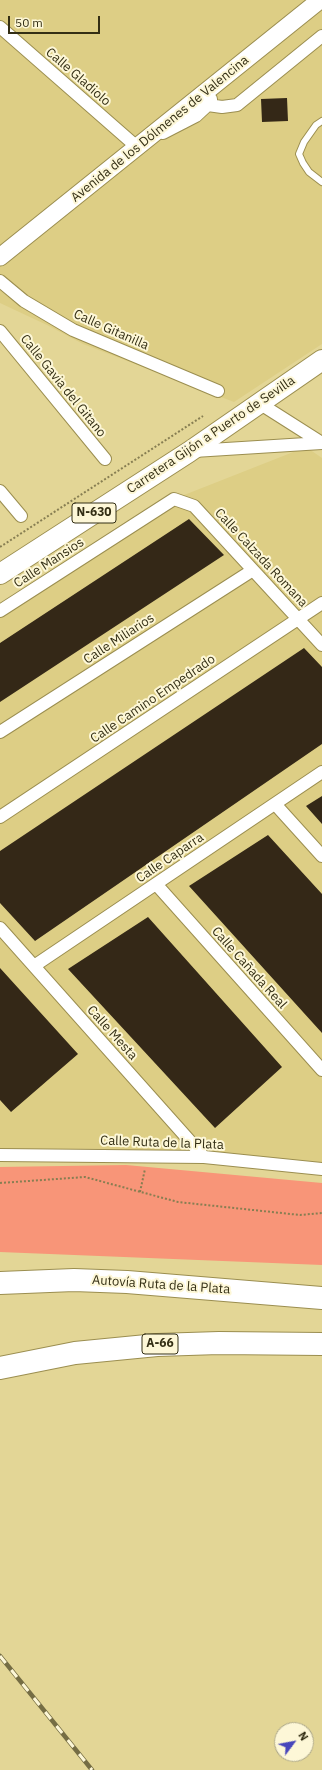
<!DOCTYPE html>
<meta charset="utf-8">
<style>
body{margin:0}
#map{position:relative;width:322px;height:1770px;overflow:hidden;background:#e3d696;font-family:"IBM Plex Sans",sans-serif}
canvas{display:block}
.north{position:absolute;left:274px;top:1722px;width:40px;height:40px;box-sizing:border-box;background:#fdf7d7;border:1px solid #aca789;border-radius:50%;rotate:58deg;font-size:11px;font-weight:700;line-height:16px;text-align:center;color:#332e14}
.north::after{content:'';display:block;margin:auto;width:14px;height:18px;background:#4745bb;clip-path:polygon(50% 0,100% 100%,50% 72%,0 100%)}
.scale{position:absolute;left:8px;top:16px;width:92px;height:18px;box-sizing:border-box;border:2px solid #332e14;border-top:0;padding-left:5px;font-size:12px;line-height:14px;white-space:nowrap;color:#332e14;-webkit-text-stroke:3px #fdf7d7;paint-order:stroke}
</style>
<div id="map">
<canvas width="322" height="1770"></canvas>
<div class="north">N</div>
<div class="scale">50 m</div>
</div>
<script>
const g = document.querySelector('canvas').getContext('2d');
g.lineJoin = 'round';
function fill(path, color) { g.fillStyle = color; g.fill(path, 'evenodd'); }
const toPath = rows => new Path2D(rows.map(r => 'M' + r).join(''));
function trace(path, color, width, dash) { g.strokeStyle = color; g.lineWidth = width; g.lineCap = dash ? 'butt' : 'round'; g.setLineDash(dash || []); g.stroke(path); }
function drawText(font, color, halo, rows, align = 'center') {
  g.font = font + ' "IBM Plex Sans",sans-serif'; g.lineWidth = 4; g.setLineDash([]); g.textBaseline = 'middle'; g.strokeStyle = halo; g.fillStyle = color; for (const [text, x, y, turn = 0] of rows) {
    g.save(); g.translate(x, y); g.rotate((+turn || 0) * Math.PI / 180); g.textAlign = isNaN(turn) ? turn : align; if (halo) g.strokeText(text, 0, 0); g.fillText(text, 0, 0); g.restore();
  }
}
fill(toPath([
 [0,0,322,0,322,344,234,402,83,344,47,325,0,303],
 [306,447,322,458,322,1169,204,1157,0,1155,0,611,174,499]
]), '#ddce85');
fill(toPath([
 [126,1165,322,1183,322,1265,0,1252,0,1167]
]), '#f89578');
fill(toPath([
 [287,98,288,121,262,122,261,99],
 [189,519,224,555,0,702,0,643],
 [304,648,322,667,322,744,35,941,0,903,0,851],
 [322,796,322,824,306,806],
 [268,835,322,894,322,1033,189,886],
 [148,917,282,1067,215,1128,68,969],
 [0,968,78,1054,11,1112,0,1100]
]), '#342817');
const service = toPath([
 [322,121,316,125,304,142,299,154,303,163,309,172,322,182]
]);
const minor = toPath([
 [0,27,137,147],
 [208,105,222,107,237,105,322,36],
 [163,133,196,116,211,102,211,99],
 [0,281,24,301,73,330,218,391],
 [0,331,105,459],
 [259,403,322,443],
 [194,451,322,443],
 [0,491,21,516],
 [0,611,174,499,194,506,322,645],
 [0,732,253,570],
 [275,804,322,856],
 [0,817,322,603],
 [156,884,322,1070],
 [0,928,204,1157],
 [34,966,322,772],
 [0,1155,204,1157,322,1169]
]);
const secondary = toPath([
 [0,257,320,0]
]);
const trunk = toPath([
 [0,574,189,452,322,360]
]);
const motorway = toPath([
 [0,1283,74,1280,127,1282,322,1298],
 [0,1368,75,1353,157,1345,219,1343,322,1344]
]);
trace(service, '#9b8e50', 8);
trace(minor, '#9b8e50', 14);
trace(secondary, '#9b8e50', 19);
trace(trunk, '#9b8e50', 22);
trace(motorway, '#9b8e50', 24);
trace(toPath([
 [0,547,203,416],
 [0,1183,85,1177,178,1202,300,1215,322,1213],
 [140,1192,145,1169]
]), '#877e52', 2, [2, 2]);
trace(service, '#fff', 6);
trace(minor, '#fff', 12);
trace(secondary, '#fff', 17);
trace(trunk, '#fff', 20);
trace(motorway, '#fff', 22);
const rail = toPath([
 [0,1656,92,1770]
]);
trace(rail, '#756d44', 4.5);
trace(rail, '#fdf7d7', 3, [9]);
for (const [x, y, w] of [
 [94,513,44],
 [160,1344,36]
]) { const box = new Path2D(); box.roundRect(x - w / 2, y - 10, w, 20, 3); g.fillStyle = '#fdf7d7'; g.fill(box); trace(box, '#332e14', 1); }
drawText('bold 12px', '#332e14', null, [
 ["N-630",94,513],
 ["A-66",160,1344]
]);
drawText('13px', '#332e14', '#fdf7d7', [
 ["Calle Gladiolo",78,77,41],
 ["Avenida de los Dólmenes de Valencina",160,129,-39],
 ["Calle Gitanilla",111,330,24],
 ["Calle Gavia del Gitano",63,386,51],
 ["Carretera Gijón a Puerto de Sevilla",211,435,-34],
 ["Calle Calzada Romana",261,558,47],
 ["Calle Mansios",49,563,-33],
 ["Calle Miliarios",119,639,-33],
 ["Calle Camino Empedrado",153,699,-34],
 ["Calle Caparra",170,858,-34],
 ["Calle Cañada Real",249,968,48],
 ["Calle Mesta",112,1033,48],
 ["Calle Ruta de la Plata",162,1143,2],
 ["Autovía Ruta de la Plata",161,1285,4]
]);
</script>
